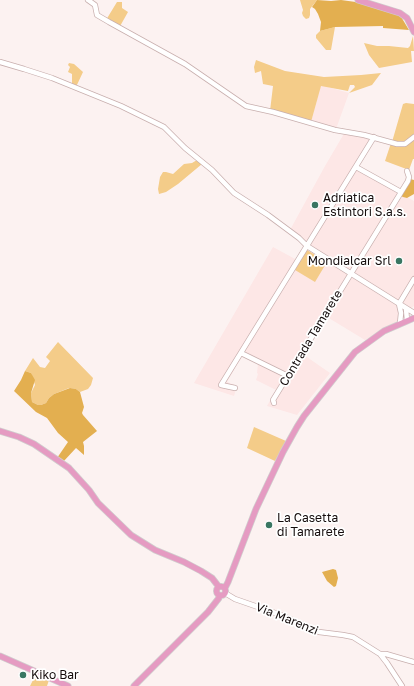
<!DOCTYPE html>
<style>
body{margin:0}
canvas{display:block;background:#fcf2f1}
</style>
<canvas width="414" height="686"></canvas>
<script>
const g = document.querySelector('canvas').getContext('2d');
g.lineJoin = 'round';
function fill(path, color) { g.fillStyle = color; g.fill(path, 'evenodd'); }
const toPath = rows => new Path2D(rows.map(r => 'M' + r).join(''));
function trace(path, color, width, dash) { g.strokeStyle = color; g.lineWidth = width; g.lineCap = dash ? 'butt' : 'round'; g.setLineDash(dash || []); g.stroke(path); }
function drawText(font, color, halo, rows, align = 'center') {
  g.font = font + ' "Golos Text",sans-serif'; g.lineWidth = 3.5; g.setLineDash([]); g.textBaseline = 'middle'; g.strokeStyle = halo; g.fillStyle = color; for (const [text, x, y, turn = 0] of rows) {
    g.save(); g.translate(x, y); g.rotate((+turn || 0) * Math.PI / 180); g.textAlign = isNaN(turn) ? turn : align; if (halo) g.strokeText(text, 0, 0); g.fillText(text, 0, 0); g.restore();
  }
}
fill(toPath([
 [321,85,349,93,336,129,311,122],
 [345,132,374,139,357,170,414,201,414,306,410,309,402,303,397,305,400,318,398,322,365,340,327,317,304,355,330,373,297,415,267,406,276,390,256,380,258,374,257,373,258,364,242,356,227,382,237,386,234,396,194,383,273,247,297,260,306,243,290,230,325,166]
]), '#fde7e6');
fill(toPath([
 [300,0,317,0,310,9,310,15,309,18,306,19,303,16,302,13,303,10],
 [117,2,122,2,122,8,128,12,119,28,106,20],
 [335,27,331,50,326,50,316,38,316,35,320,31],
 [413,36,414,51,411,51,412,62,379,68,369,55,364,43,377,46,389,46,408,48,410,46],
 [256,60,285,71,324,77,361,75,381,73,372,85,349,93,355,87,354,85,350,85,348,91,321,86,311,122,270,111,273,86,263,84,261,71,255,73,254,67],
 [69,63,74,64,83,72,76,87,72,85,72,74,68,72,70,67,68,65],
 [406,103,414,104,414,136,403,143,392,142,403,104],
 [414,137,414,159,413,159,409,170,385,161,391,143,398,145],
 [197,160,202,164,178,184,166,192,159,194,158,189,160,177,163,172,166,172,173,174,184,164,192,163],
 [307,250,327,262,315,282,295,270],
 [58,342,93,378,91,385,88,389,80,392,76,389,69,388,54,394,49,398,46,403,41,405,38,405,32,402,31,393,35,385,31,373,25,371,33,358,40,367,45,368,50,361,46,357],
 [254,427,286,441,275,461,247,448],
 [36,674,49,680,47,686,30,686]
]), '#f4cc89');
fill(toPath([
 [317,0,331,1,341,0,363,3,400,15,409,30,383,28,383,26,335,27,320,31,321,22,318,14,315,9,312,7],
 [410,179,414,180,414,194,407,198,403,197,401,196],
 [25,371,31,373,35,380,31,393,32,402,38,405,41,405,46,403,49,398,54,394,70,388,76,389,80,392,84,407,82,413,83,415,97,431,83,442,84,446,84,455,76,448,63,462,57,458,68,442,58,433,47,418,36,412,14,391,21,380],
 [333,569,336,570,338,578,336,586,334,587,327,581,322,572]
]), '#e3af50');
const minor = toPath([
 [88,0,95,5,97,15,109,22,185,64,246,106,273,112,335,130,364,135,397,144,405,144,414,137],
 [0,62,24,69,52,78,121,106,164,127,185,148,212,170,234,193,268,215,299,238,307,246,414,313],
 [356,167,401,192],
 [406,309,407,320],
 [400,323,401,313,399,304,414,279],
 [241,353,288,376],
 [235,388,221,385,374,137],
 [274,403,273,400,408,181,409,177,407,171],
 [225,593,235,599,281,615,319,632,343,635,353,637,380,654,387,663,402,686],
 [380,654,386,654,414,662]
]);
const major = toPath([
 [358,0,400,13,407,18,414,32],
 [0,431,19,437,34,444,69,468,89,490,98,503,131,535,155,550,184,562,201,571,212,578,219,587],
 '216.5 591a4.5 4.5 0 1 1 9 0a4.5 4.5 0 1 1-9 0Z',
 [225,588,228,582,256,509,283,452,297,427,304,416,355,352,384,331,414,318],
 [0,656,68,686],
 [134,686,208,612,219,598,220,595]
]);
trace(minor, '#c8afae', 6);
trace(major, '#d0cece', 7);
trace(minor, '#fff', 4.5);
trace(major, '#e59bc2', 5.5);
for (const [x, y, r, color] of [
 [315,205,4,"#397662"],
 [399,261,4,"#397662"],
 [269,525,4,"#397662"],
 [23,675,4,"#397662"]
]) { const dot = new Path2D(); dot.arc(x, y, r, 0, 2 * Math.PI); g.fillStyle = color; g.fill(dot); trace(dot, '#fff', 1.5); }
drawText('12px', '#140c0c', '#fff', [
 ["Adriatica",323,198],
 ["Estintori S.a.s.",323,212],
 ["Mondialcar Srl",391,261,"right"],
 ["La Casetta",277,518],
 ["di Tamarete",277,532],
 ["Kiko Bar",31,675]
], 'left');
drawText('12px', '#140c0c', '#fff', [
 ["Contrada Tamarete",311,338,-59],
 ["Via Marenzi",287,619,22]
]);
</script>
